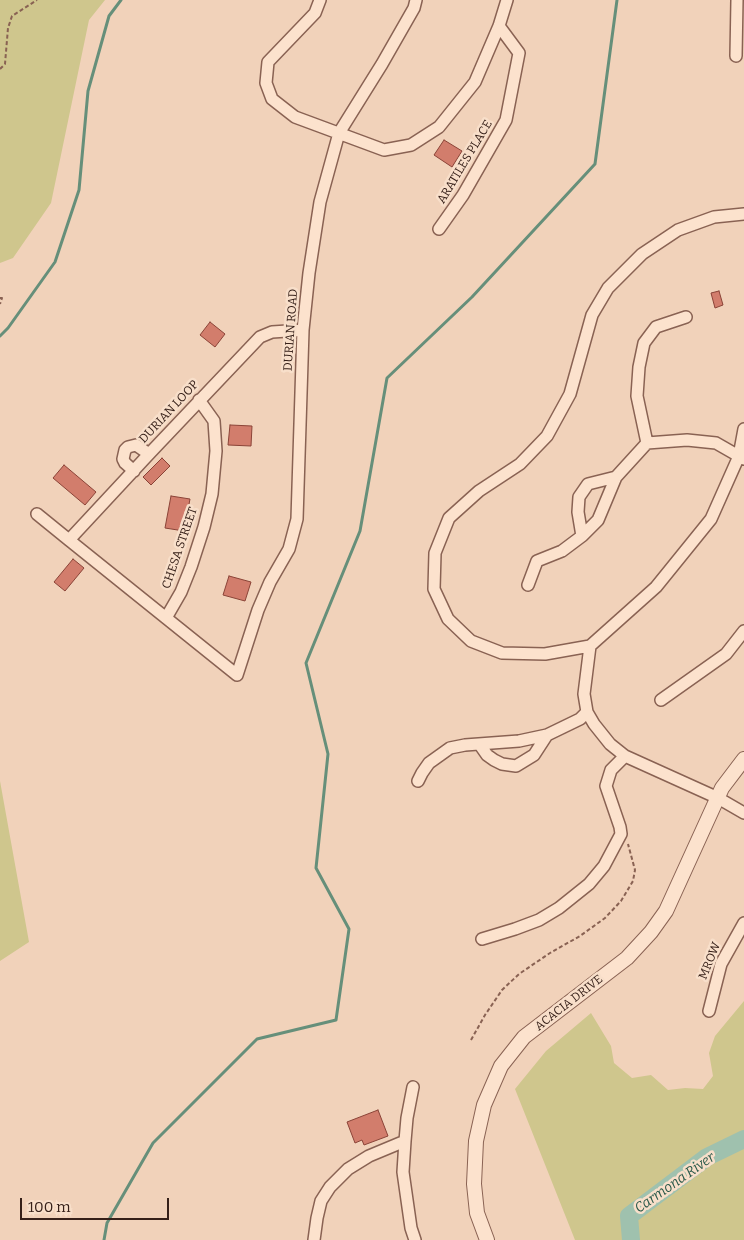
<!DOCTYPE html>
<style>
body{margin:0}
#map{position:relative;width:744px;height:1240px;overflow:hidden;background:#f1d2ba;font-family:Bitter,serif}
canvas{display:block}
.scale{position:absolute;left:20px;top:1198px;width:149px;height:22px;box-sizing:border-box;border:2px solid #362019;border-top:0;padding-left:6px;font-size:15px;line-height:18px;white-space:nowrap;color:#362019;-webkit-text-stroke:4px #f8dfca;paint-order:stroke}
</style>
<div id="map">
<canvas width="744" height="1240"></canvas>
<div class="scale">100 m</div>
</div>
<script>
const g = document.querySelector('canvas').getContext('2d');
g.lineJoin = 'round';
function fill(path, color) { g.fillStyle = color; g.fill(path, 'evenodd'); }
const toPath = rows => new Path2D(rows.map(r => 'M' + r).join(''));
function trace(path, color, width, dash) { g.strokeStyle = color; g.lineWidth = width; g.lineCap = dash ? 'butt' : 'round'; g.setLineDash(dash || []); g.stroke(path); }
function drawText(font, color, halo, rows, align = 'center') {
  g.font = font + ' Bitter,serif'; g.lineWidth = 5; g.setLineDash([]); g.textBaseline = 'middle'; g.strokeStyle = halo; g.fillStyle = color; for (const [text, x, y, turn = 0] of rows) {
    g.save(); g.translate(x, y); g.rotate((+turn || 0) * Math.PI / 180); g.textAlign = isNaN(turn) ? turn : align; if (halo) g.strokeText(text, 0, 0); g.fillText(text, 0, 0); g.restore();
  }
}
fill(toPath([
 [0,0,105,0,89,20,51,203,13,258,0,263],
 [0,781,29,942,0,961],
 [744,1001,744,1240,575,1240,515,1089,546,1051,591,1013,611,1046,614,1063,632,1078,651,1075,668,1090,685,1088,703,1089,713,1076,709,1053,715,1036]
]), '#cfc68d');
trace(toPath([
 [0,336,8,328,55,262,79,190,88,91,109,16,121,0],
 [104,1240,107,1223,153,1143,257,1039,336,1020,349,929,316,868,328,754,306,663,360,531,387,378,472,297,595,164,617,0]
]), '#668f7a', 3);
trace(toPath([
 [631,1240,629,1216,707,1157,744,1139]
]), '#9fc1ae', 18);
const building = toPath([
 [444,140,462,151,452,167,434,155,444,140],
 [719,291,723,305,715,308,711,293,719,291],
 [210,322,225,334,215,347,200,335,210,322],
 [230,425,252,426,251,446,228,445,230,425],
 [162,458,170,466,151,485,143,477,162,458],
 [64,465,96,492,85,505,53,478,64,465],
 [171,496,190,499,184,531,165,528,171,496],
 [73,559,84,568,65,591,54,582,73,559],
 [229,576,251,582,245,601,223,595,229,576],
 [378,1110,388,1136,364,1145,362,1140,355,1143,347,1122,378,1110]
]);
fill(building, '#d27d6c');
trace(building, '#8a4337', 1);
const minor = toPath([
 [320,0,315,13,268,62,266,83,272,99,295,117,384,150,411,145,439,127,475,82,499,26,507,0],
 [736,56,737,0],
 [439,229,463,195,506,120,519,53,499,26],
 [303,330,272,332,260,337,149,454,69,540,237,675,258,610,270,582,289,549,297,519,303,330,309,273,320,202,339,133,382,64,414,8,416,0],
 [744,429,739,456,711,519,656,587,590,646,584,694,587,712,594,724,610,744,625,756,718,798,744,813],
 [647,443,637,396,639,367,644,343,656,327,686,317],
 [134,471,125,463,123,459,125,450,128,447,136,445,149,454],
 [37,514,69,540],
 [582,536,578,512,579,497,588,484,616,477],
 [528,585,537,561,562,551,582,536,598,520,616,477,647,443,687,440,716,443,744,459],
 [166,618,181,592,191,567,204,527,212,494,216,451,214,421,199,400],
 [590,646,545,654,502,653,471,641,448,619,434,589,435,553,449,518,479,491,520,464,547,436,570,394,592,315,608,288,642,254,678,230,714,217,744,214],
 [661,700,726,654,744,631],
 [480,745,487,755,494,760,502,764,516,766,534,755,547,735],
 [418,781,422,773,429,763,450,748,465,745,519,741,547,735,580,719,587,712],
 [482,939,515,929,539,920,559,908,589,884,604,866,621,834,620,827,606,786,611,770,625,756],
 [709,1011,721,964,744,923],
 [405,1141,407,1118,413,1087],
 [314,1240,317,1218,321,1201,330,1187,348,1169,369,1156,405,1141,403,1172,411,1228,415,1240]
]);
const tertiary = toPath([
 [487,1240,477,1213,474,1184,476,1141,484,1105,501,1066,524,1037,627,958,651,932,666,911,722,788,744,759]
]);
trace(minor, '#896253', 14);
trace(tertiary, '#896253', 16);
trace(toPath([
 [0,69,5,64,8,28,12,16,37,0],
 [0,298,2,298,0,304],
 [471,1040,485,1015,502,990,519,974,550,953,580,936,605,918,621,901,633,881,635,870,628,844]
]), '#896253', 2, [4, 2.5]);
trace(minor, '#fce2cd', 11);
trace(tertiary, '#fce2cd', 14);
drawText('12px', '#362019', '#f8dfca', [
 ["ARATILES PLACE",465,162,-59],
 ["DURIAN ROAD",291,330,-86],
 ["DURIAN LOOP",169,412,-47],
 ["CHESA STREET",180,548,-71],
 ["MROW",710,961,-68],
 ["ACACIA DRIVE",569,1003,-38]
]);
drawText('italic 14px', '#275748', '#f8dfca', [
 ["Carmona River",675,1183,-35]
]);
</script>
